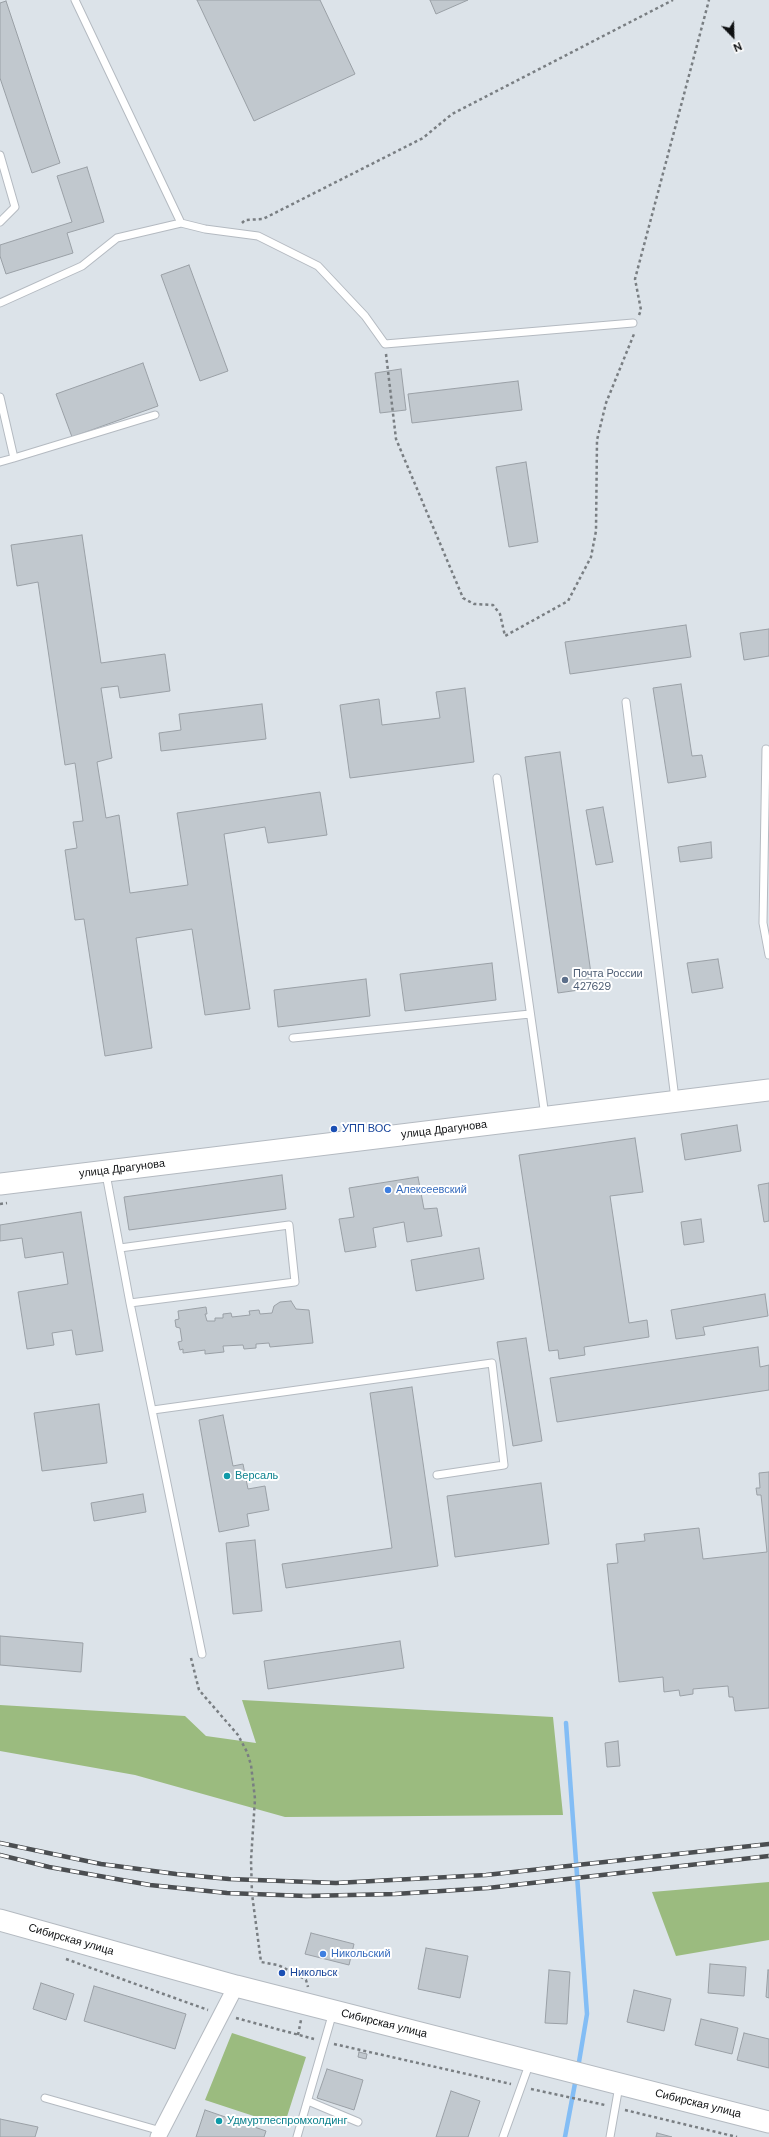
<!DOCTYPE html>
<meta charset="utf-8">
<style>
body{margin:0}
#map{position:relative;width:769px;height:2137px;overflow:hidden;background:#dce3e9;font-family:"DM Sans",sans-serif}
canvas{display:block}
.north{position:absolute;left:713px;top:16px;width:40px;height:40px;-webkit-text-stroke:3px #fff;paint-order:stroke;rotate:157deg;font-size:11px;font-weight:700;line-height:16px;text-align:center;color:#0e1012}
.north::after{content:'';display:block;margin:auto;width:14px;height:18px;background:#0e1012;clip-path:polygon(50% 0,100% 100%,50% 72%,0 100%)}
</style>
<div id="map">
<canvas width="769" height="2137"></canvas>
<div class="north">N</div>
</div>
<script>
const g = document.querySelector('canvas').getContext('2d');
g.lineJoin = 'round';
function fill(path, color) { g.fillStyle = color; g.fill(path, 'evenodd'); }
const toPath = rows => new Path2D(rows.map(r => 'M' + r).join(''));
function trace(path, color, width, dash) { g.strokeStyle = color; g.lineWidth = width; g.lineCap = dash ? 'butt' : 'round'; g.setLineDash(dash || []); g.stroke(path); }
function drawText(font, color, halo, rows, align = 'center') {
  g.font = font + ' "DM Sans",sans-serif'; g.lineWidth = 4; g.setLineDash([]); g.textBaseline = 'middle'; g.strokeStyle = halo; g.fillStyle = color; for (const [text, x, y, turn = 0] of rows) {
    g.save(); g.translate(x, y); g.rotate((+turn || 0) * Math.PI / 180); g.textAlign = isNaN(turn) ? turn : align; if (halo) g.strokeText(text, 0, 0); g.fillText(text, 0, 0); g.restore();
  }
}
fill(toPath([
 [242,1700,553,1717,563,1815,285,1817,135,1775,0,1751,0,1705,185,1716,206,1736,256,1743],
 [769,1882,769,1940,676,1956,652,1892],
 [232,2033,306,2057,284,2126,205,2100]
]), '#9bbb7f');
trace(toPath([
 [566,1723,587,2014,578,2068],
 [565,2137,576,2078]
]), '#83bdf5', 4.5);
const building = toPath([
 [197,0,320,0,355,74,254,121,197,0],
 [430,0,468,0,436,14,430,0],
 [6,1,60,163,32,173,0,78,0,3,6,1],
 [87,167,104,222,67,233,73,253,6,274,0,256,0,245,72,222,57,176,87,167],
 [189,265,228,371,200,381,161,275,189,265],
 [143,363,158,406,72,437,56,394,143,363],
 [401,369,406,410,380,413,375,373,401,369],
 [518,381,522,410,412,423,408,394,518,381],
 [526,462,538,542,509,547,496,467,526,462],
 [82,535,101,663,165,654,170,691,120,698,118,686,101,688,112,758,97,762,106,818,119,815,130,893,188,885,177,813,320,792,327,835,268,843,265,827,224,834,250,1009,205,1015,192,929,136,938,152,1048,105,1056,84,919,75,920,65,850,77,848,73,822,83,821,75,763,65,765,38,582,17,586,11,545,82,535],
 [686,625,691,657,570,674,565,642,686,625],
 [769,629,769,656,744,660,740,633,769,629],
 [681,684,692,756,702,755,706,777,668,783,653,688,681,684],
 [465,688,474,762,350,778,340,705,379,699,382,725,440,718,436,692,465,688],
 [262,704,266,739,161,751,159,733,181,730,179,714,262,704],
 [560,752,593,988,558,993,525,757,560,752],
 [603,807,613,862,596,865,586,810,603,807],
 [711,842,712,858,680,862,678,847,711,842],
 [718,959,723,988,692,993,687,963,718,959],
 [492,963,496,1000,405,1011,400,974,492,963],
 [366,979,370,1016,278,1027,274,990,366,979],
 [737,1125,741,1151,685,1160,681,1134,737,1125],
 [635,1138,643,1192,610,1196,629,1323,647,1320,649,1337,584,1347,585,1355,559,1359,558,1350,549,1351,519,1155,635,1138],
 [282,1175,286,1209,129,1230,124,1197,282,1175],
 [418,1177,424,1209,437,1208,442,1236,407,1242,404,1222,373,1228,376,1247,345,1252,339,1219,354,1217,349,1188,418,1177],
 [769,1183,769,1221,764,1222,758,1185,769,1183],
 [81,1212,103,1351,76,1355,72,1330,52,1333,54,1345,27,1349,18,1292,68,1284,63,1252,25,1258,22,1238,0,1241,0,1225,81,1212],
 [701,1219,704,1242,684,1245,681,1222,701,1219],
 [479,1248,484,1279,416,1291,411,1260,479,1248],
 [765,1294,768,1316,703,1327,705,1335,676,1339,671,1310,765,1294],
 [291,1301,296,1309,309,1310,313,1343,270,1347,269,1343,256,1344,256,1348,244,1349,243,1345,223,1346,224,1352,205,1354,205,1350,183,1353,183,1349,180,1350,178,1342,182,1341,180,1328,176,1327,175,1320,179,1319,178,1311,206,1307,207,1314,205,1314,207,1321,215,1321,215,1318,223,1318,223,1314,231,1313,232,1317,250,1315,249,1311,259,1310,260,1314,272,1313,274,1306,280,1302,291,1301],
 [526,1338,542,1441,513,1446,497,1342,526,1338],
 [758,1347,760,1367,769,1365,769,1390,557,1422,550,1378,758,1347],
 [412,1387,438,1566,286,1588,282,1564,392,1548,370,1393,412,1387],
 [99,1404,107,1463,42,1471,34,1413,99,1404],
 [223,1415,233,1466,243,1464,248,1489,265,1486,269,1510,247,1514,249,1526,219,1532,199,1420,223,1415],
 [769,1472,769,1708,735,1711,733,1697,729,1697,728,1686,693,1689,693,1694,680,1696,679,1690,664,1692,663,1677,619,1682,607,1564,618,1563,616,1544,645,1541,644,1534,699,1528,703,1559,767,1552,761,1495,757,1495,756,1488,760,1488,759,1473,769,1472],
 [541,1483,549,1544,455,1557,447,1496,541,1483],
 [143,1494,146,1512,94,1521,91,1503,143,1494],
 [255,1540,262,1611,233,1614,226,1543,255,1540],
 [0,1636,83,1643,81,1672,0,1665,0,1636],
 [400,1641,404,1668,268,1689,264,1661,400,1641],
 [618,1741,620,1766,607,1767,605,1743,618,1741],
 [311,1933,354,1944,349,1965,305,1954,311,1933],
 [426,1948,468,1956,460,1998,418,1989,426,1948],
 [710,1964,746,1967,744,1996,708,1993,710,1964],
 [549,1970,570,1972,567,2024,545,2023,549,1970],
 [768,1970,769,1970,769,1998,766,1997,768,1970],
 [41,1983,74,1994,66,2020,33,2009,41,1983],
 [94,1986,186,2014,175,2049,84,2021,94,1986],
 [634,1990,671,1999,664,2031,627,2022,634,1990],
 [701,2019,738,2028,732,2054,695,2045,701,2019],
 [744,2033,769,2039,769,2068,737,2060,744,2033],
 [359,2052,367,2054,366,2059,358,2057,359,2052],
 [327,2069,363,2080,354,2110,317,2098,327,2069],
 [451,2091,480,2101,468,2137,436,2137,451,2091],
 [205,2110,266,2131,264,2137,196,2137,205,2110],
 [0,2119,38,2127,35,2137,0,2137,0,2119],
 [657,2133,672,2137,656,2137,657,2133]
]);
fill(building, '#c1c8ce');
trace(building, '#9aa0a6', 1);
const lane = toPath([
 [0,155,15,207,0,222],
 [181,223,205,229,258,236,318,266,365,316,385,344,633,323],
 [0,303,82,266,117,238,181,223,75,0],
 [0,397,14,458,0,462],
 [14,458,155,415],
 [626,702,675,1099],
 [766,749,763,923,769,955],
 [497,778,545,1116],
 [293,1038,530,1014],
 [106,1174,130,1303,202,1654],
 [120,1248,289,1225,295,1282,130,1303],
 [153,1410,492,1363,504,1465,437,1475],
 [45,2098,161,2131],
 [308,2101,358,2122],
 [297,2137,333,2012],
 [503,2137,530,2062],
 [610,2137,619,2086]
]);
const street = toPath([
 [158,2137,236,1986]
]);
const secondary = toPath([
 [0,1184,769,1090],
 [0,1920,236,1986,769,2122]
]);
trace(lane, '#b4bac1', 9);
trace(street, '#b4bac1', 17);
trace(secondary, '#b4bac1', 23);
trace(toPath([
 [242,223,245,220,263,219,423,138,452,114,673,0],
 [639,315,641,310,635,279,709,0],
 [386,354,396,439,463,598,474,604,493,605,500,614,505,636,568,601,591,557,596,531,597,440,606,403,634,334],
 [0,1204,7,1203],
 [191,1658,199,1690,238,1735,247,1752,251,1765,255,1799,251,1860,252,1894,261,1962,278,1965,296,1974,306,1980,308,1987],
 [66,1959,208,2010],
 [236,2018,314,2039],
 [298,2035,301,2020],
 [334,2044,511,2084],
 [531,2089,605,2105],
 [625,2110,737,2137]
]), '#797e82', 2.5, [3, 3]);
trace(lane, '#fff', 7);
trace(street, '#fff', 15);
trace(secondary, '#fff', 21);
const rail = toPath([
 [0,1843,101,1864,176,1874,229,1879,336,1883,486,1875,769,1844],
 [0,1855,49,1867,150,1885,227,1893,306,1896,395,1894,488,1888,769,1856]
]);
trace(rail, '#4b4e51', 4.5);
trace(rail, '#fff', 3, [9]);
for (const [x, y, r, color] of [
 [565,980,4,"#5c6f8a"],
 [334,1129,4,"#1a4fb4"],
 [388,1190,4,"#3f7fe0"],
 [227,1476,4,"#0f9aa8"],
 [323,1954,4,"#3f7fe0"],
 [282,1973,4,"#1a4fb4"],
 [219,2121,4,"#0f9aa8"]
]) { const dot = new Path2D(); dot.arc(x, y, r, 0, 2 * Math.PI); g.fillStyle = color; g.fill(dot); trace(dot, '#fff', 1.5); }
drawText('11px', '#4e5e75', '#fff', [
 ["Почта России",573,974],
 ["427629",573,987]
], 'left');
drawText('11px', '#164399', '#fff', [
 ["УПП ВОС",342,1129],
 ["Никольск",290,1973]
], 'left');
drawText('11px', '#0e1012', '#fff', [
 ["улица Драгунова",444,1130,-7],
 ["улица Драгунова",122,1169,-7],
 ["Сибирская улица",71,1940,16],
 ["Сибирская улица",384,2024,14],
 ["Сибирская улица",698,2104,14]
]);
drawText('11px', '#366cbe', '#fff', [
 ["Алексеевский",396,1190],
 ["Никольский",331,1954]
], 'left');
drawText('11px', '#0d838f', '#fff', [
 ["Версаль",235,1476],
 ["Удмуртлеспромхолдинг",227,2121]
], 'left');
</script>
